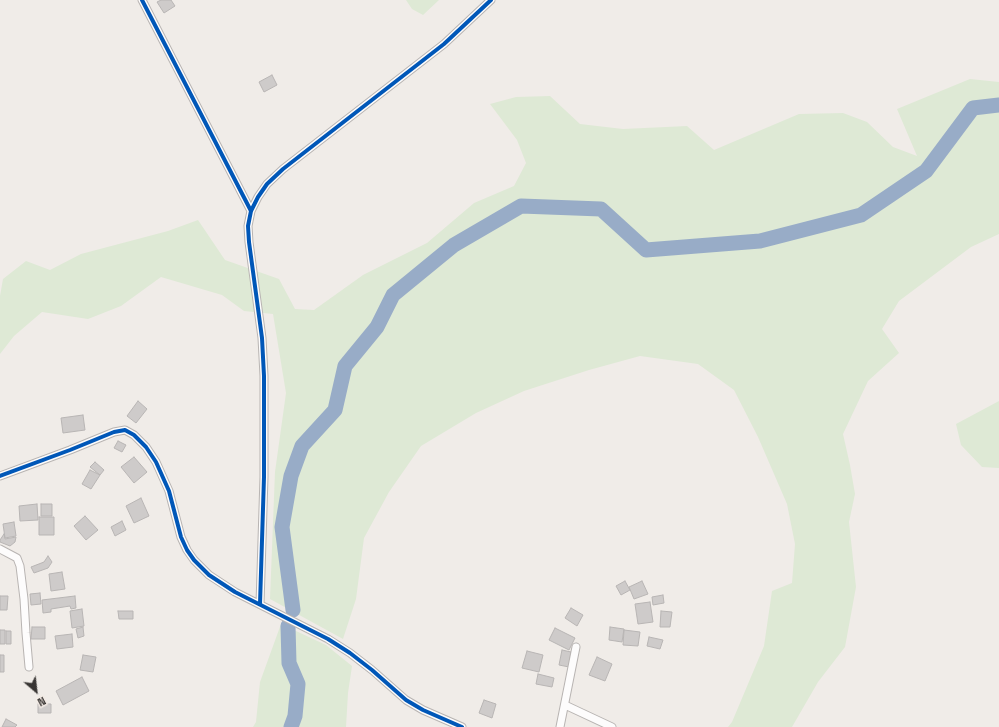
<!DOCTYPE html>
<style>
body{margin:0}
#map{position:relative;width:999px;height:727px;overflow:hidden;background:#f0ece8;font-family:"Space Grotesk",sans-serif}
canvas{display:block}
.north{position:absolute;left:16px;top:671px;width:40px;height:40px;-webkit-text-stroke:3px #f3ebe5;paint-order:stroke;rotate:152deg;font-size:11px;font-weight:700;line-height:16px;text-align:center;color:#383533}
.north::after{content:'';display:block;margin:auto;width:14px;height:18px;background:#383533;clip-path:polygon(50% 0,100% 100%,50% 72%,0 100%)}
</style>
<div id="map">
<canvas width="999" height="727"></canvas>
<div class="north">N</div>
</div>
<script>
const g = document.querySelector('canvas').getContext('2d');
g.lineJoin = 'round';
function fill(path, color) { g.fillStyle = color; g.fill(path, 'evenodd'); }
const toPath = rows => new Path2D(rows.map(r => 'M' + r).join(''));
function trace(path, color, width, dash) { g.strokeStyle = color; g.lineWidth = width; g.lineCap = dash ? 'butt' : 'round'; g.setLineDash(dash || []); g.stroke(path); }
fill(toPath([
 [406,0,439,0,423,15,412,9],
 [970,79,999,82,999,234,971,247,899,301,882,329,899,353,868,381,843,434,850,465,855,494,849,522,856,587,845,647,818,682,792,727,728,727,732,722,764,646,772,591,792,583,795,544,787,504,758,437,734,390,698,364,640,356,589,370,524,391,476,413,421,446,389,492,364,538,356,599,343,639,270,599,275,472,286,393,273,314,244,311,222,295,161,277,121,306,88,319,42,312,14,336,0,354,0,296,3,279,26,261,50,270,81,254,168,231,198,220,225,260,279,279,295,309,314,310,363,275,427,243,474,203,514,186,526,163,517,140,490,104,516,97,550,96,580,124,623,129,687,126,714,150,799,114,843,113,867,122,893,147,917,156,897,109],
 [999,401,999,468,982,467,961,445,956,424],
 [281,624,326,645,352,666,348,693,346,727,253,727,256,722,260,682]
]), '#dee9d5');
trace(toPath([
 [293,610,282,527,291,476,302,446,335,410,345,366,377,327,393,295,454,245,521,206,601,209,646,250,760,241,861,215,926,171,973,108,999,105],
 [288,626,289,663,298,684,295,716,291,727]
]), '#98acc7', 15);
const building = toPath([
 [161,0,171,0,175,6,164,13,157,2,161,0],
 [272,75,277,85,264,92,259,82,272,75],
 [138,401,147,409,136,423,127,416,138,401],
 [83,415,85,430,63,433,61,418,83,415],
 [118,441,126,445,122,452,114,448,118,441],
 [134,457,147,472,134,483,121,467,134,457],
 [95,462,104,470,100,475,90,467,95,462],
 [90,470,100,475,91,489,82,484,90,470],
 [141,498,149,516,134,523,126,506,141,498],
 [37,504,38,520,20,521,19,506,37,504],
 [41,504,52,504,52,516,41,516,41,504],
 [85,516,98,530,86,540,74,526,85,516],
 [39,517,54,517,54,535,39,535,39,517],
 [122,521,126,530,115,536,111,527,122,521],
 [14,522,16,536,5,538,3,524,14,522],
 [4,534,5,539,16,537,15,542,10,546,0,542,0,540,4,534],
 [48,556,52,562,48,568,34,573,31,567,44,562,48,556],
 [62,572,65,589,51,591,49,574,62,572],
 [625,581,630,590,621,595,616,586,625,581],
 [642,581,648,594,634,599,629,587,642,581],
 [40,593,41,604,31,605,30,594,40,593],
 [663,595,664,603,653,605,652,597,663,595],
 [0,596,8,596,7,610,0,610,0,596],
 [75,596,76,608,71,609,70,606,51,609,51,612,43,613,42,600,75,596],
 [650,602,653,622,638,624,635,604,650,602],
 [571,608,583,615,577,626,565,618,571,608],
 [82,609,84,626,72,628,70,611,82,609],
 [118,611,133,611,133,619,119,619,118,611],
 [661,611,672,612,670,627,660,627,661,611],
 [32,627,45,627,45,639,31,639,32,627],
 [83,627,84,636,78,638,76,629,83,627],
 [610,627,624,629,622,642,609,640,610,627],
 [555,628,575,638,569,650,549,640,555,628],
 [0,630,5,630,5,644,0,644,0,630],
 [624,630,640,632,638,646,623,645,624,630],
 [6,631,11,631,11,644,6,644,6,631],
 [72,634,73,647,57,649,55,636,72,634],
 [649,637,663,640,660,649,647,646,649,637],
 [562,650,571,652,569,667,559,665,562,650],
 [527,651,543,655,539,672,522,668,527,651],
 [0,655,4,655,4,672,0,672,0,655],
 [83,655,96,657,93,672,80,670,83,655],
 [597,657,612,664,605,681,589,675,597,657],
 [538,674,554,678,552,687,536,684,538,674],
 [82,677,89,691,63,705,56,691,82,677],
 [484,700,496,704,492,718,479,713,484,700],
 [38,704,51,704,51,713,38,713,38,704],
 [6,719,17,725,15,727,2,727,6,719]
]);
fill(building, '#cecbca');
trace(building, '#b8b5b4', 1);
const minor = toPath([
 [142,0,251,211],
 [0,476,70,450,114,432,125,430,134,435,146,447,156,462,169,491,181,537,187,550,194,560,209,575,235,592,328,639,350,653,372,670,406,700,423,710,462,727],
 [0,549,17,558,20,566,24,599,26,633,29,667],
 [260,604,264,477,264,376,262,338,249,242,248,226,251,211,258,197,267,184,283,169,444,44,491,0],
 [565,705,612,727],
 [560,727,576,647]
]);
trace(minor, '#b8b4b2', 9);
trace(minor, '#fdfcfc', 7);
trace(toPath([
 [142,0,251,211],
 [0,476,70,450,114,432,125,430,134,435,146,447,156,462,169,491,181,537,187,550,194,560,209,575,235,592,328,639,350,653,372,670,406,700,423,710,462,727],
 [260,604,264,477,264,376,262,338,249,242,248,226,251,211,258,197,267,184,283,169,444,44,491,0]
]), '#0057b8', 4);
</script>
